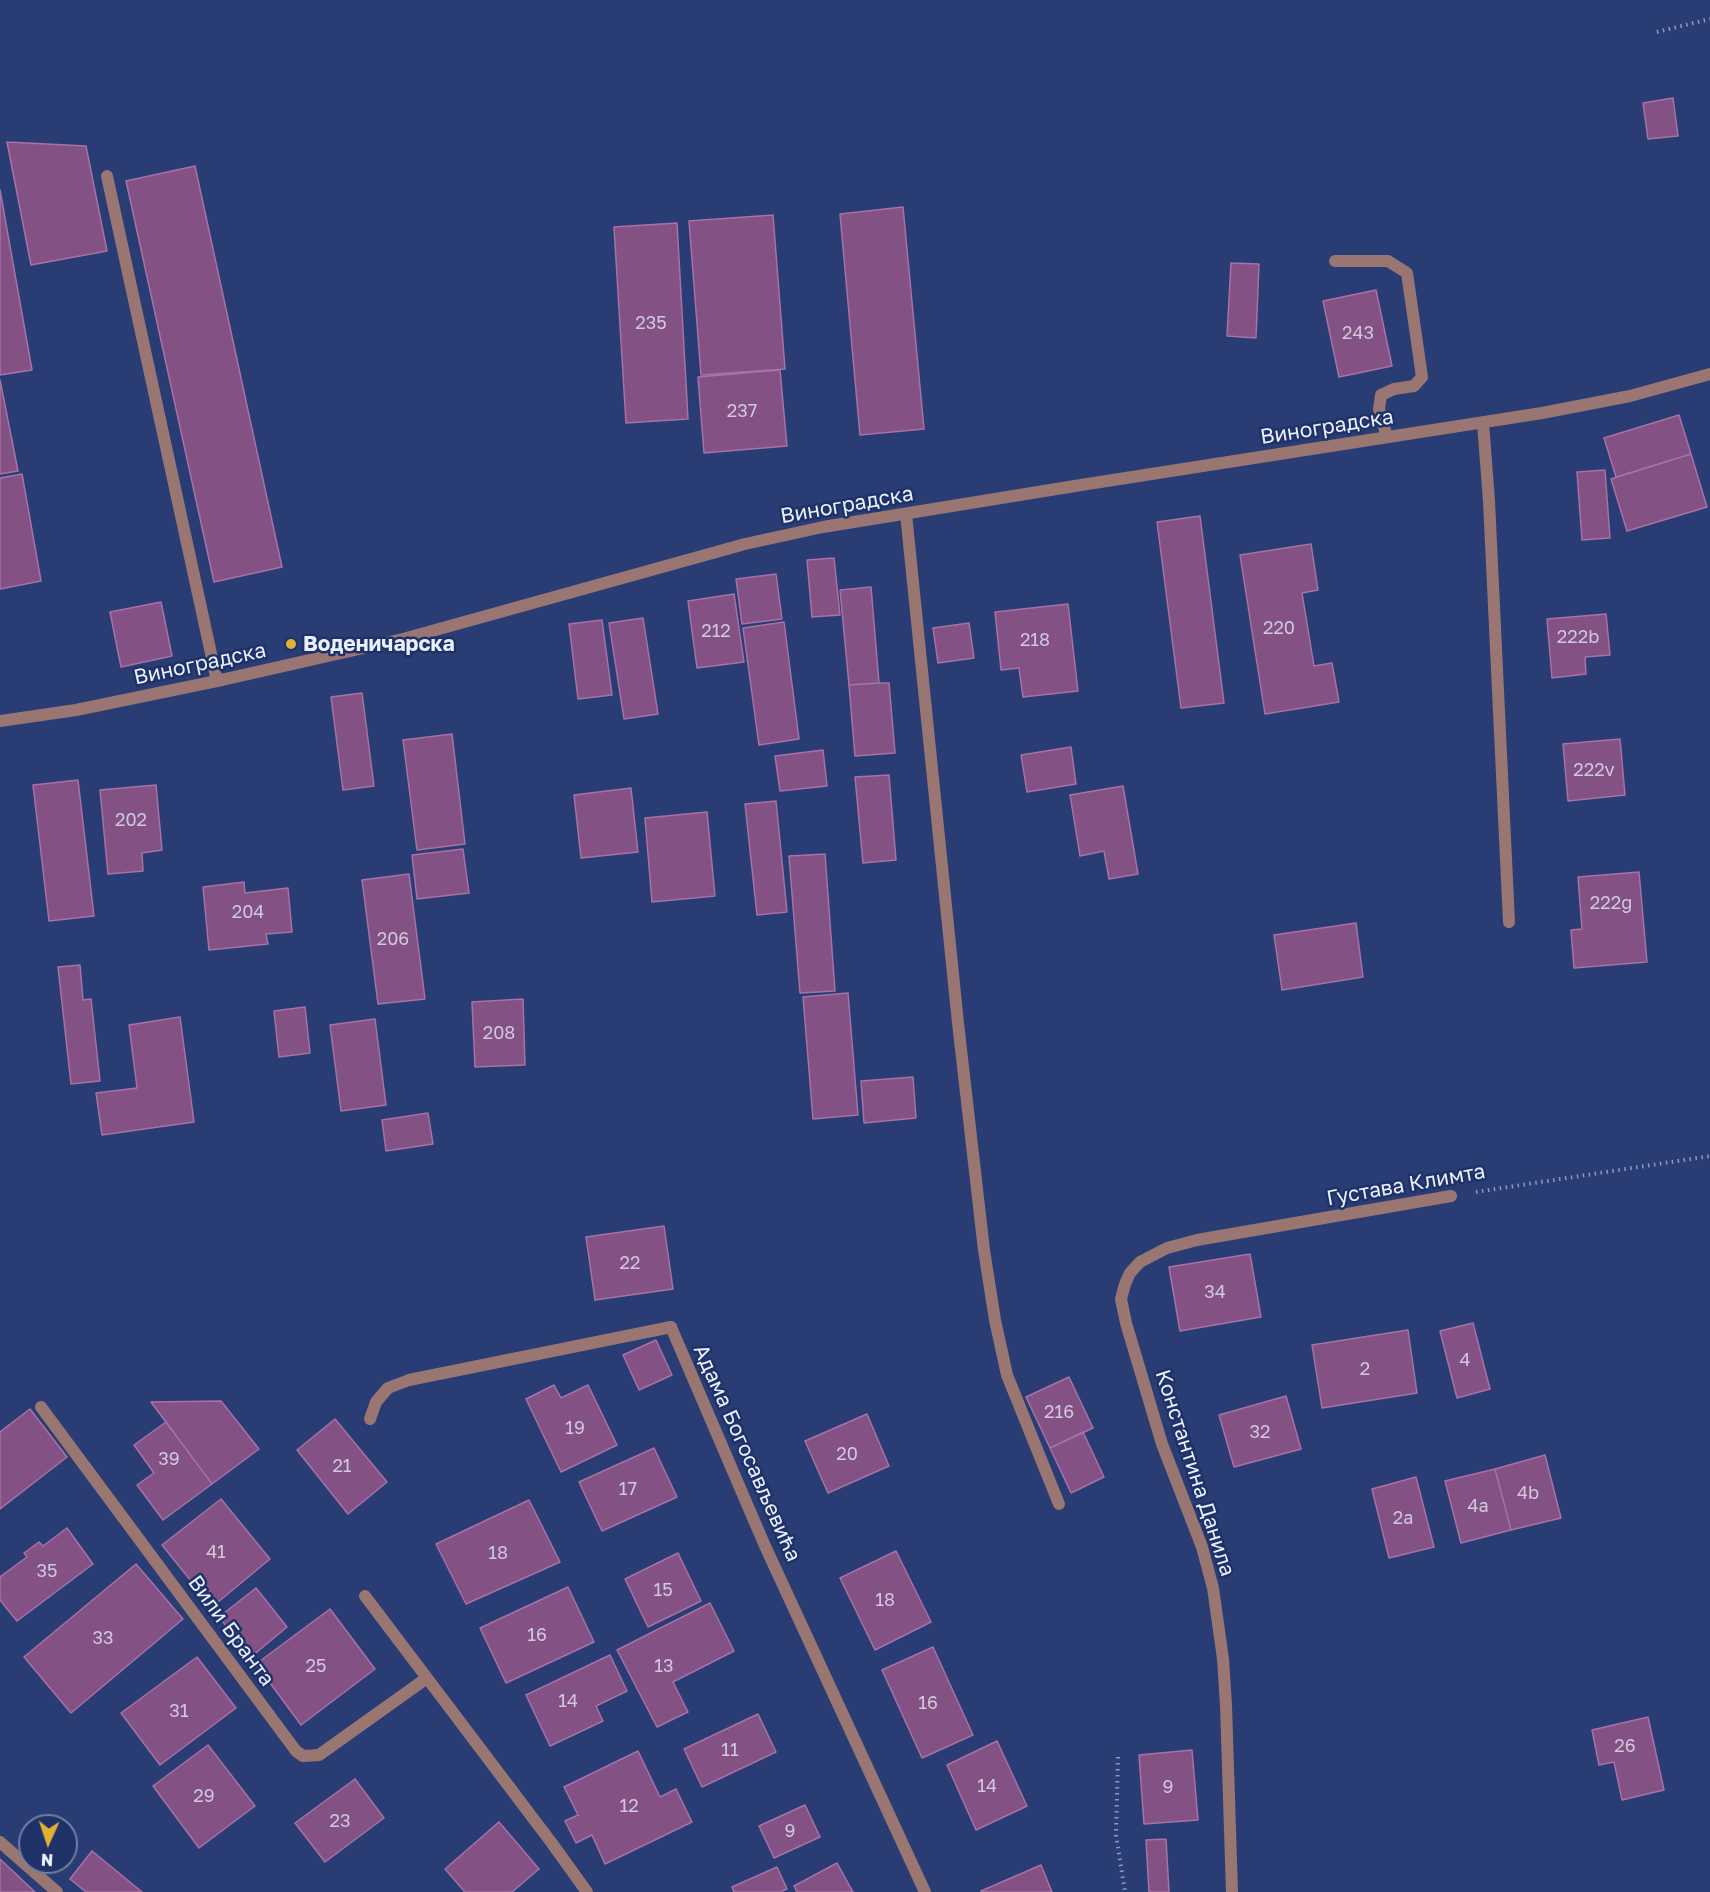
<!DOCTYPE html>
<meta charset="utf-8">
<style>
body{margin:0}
#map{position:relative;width:1710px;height:1892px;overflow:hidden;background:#293d74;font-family:"Golos Text",sans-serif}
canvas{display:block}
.north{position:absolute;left:18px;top:1814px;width:60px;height:60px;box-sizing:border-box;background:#1f3268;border:2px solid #707ea3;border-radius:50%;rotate:183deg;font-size:16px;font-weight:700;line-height:24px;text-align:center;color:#e9effc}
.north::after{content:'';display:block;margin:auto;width:21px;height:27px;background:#dfb034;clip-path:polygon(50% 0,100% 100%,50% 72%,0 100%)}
</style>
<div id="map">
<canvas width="1710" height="1892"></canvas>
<div class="north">N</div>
</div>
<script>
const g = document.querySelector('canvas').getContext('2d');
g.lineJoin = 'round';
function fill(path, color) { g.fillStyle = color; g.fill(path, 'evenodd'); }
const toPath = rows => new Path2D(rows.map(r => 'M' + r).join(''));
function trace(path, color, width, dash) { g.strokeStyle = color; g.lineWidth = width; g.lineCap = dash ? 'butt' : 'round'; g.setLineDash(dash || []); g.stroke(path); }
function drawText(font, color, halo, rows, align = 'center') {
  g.font = font + ' "Golos Text",sans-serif'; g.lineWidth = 5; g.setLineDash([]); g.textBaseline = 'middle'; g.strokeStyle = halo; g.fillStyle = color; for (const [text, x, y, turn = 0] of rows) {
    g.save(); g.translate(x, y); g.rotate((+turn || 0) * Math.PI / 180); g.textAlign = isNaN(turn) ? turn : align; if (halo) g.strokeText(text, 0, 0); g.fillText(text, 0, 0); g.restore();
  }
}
const building = toPath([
 [1673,98,1678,136,1648,139,1643,103,1673,98],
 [7,142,86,146,107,251,31,265,7,142],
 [195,166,282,567,214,582,126,181,195,166],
 [0,190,32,370,0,375,0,190],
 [903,207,924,429,860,435,840,214,903,207],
 [773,215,785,369,701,375,689,221,773,215],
 [677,223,688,419,626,423,614,227,677,223],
 [1231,263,1259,264,1256,338,1227,336,1231,263],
 [1376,290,1392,366,1339,377,1323,301,1376,290],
 [780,370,787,446,704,453,698,377,780,370],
 [0,380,18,471,0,474,0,380],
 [1679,415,1691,454,1616,477,1604,438,1679,415],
 [1691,454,1707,507,1627,531,1611,479,1691,454],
 [1605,470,1610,538,1582,540,1577,472,1605,470],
 [22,474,41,581,0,589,0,478,22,474],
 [1200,516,1224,703,1181,708,1157,522,1200,516],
 [1311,544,1318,590,1302,593,1314,666,1332,663,1339,702,1265,714,1240,555,1311,544],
 [834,558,840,615,812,617,807,560,834,558],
 [776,574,782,619,742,624,736,579,776,574],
 [871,587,879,683,849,685,840,590,871,587],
 [734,594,744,662,697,668,688,601,734,594],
 [161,602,172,656,121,667,110,612,161,602],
 [1068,604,1078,691,1023,697,1019,668,1001,670,995,612,1068,604],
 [1606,614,1610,655,1585,657,1586,674,1552,678,1547,619,1606,614],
 [643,618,658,714,624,719,609,623,643,618],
 [602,620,612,695,578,699,569,624,602,620],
 [784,622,799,739,759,745,743,628,784,622],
 [969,623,974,658,938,663,933,628,969,623],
 [879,683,889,683,895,753,855,756,849,685,879,683],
 [362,693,374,786,343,790,331,697,362,693],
 [452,734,465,844,417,850,403,740,452,734],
 [1620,739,1625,795,1568,801,1563,744,1620,739],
 [1071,747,1076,784,1027,792,1021,755,1071,747],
 [823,750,827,786,780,791,775,756,823,750],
 [889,775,896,860,863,863,855,777,889,775],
 [78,780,94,916,49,921,33,785,78,780],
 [156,785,162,850,142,853,143,871,108,874,100,790,156,785],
 [1123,786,1138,874,1109,879,1104,851,1080,856,1070,795,1123,786],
 [631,788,638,852,581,858,574,795,631,788],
 [776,801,787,912,757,915,745,804,776,801],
 [707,812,715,896,652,902,645,818,707,812],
 [463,849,469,893,417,899,412,855,463,849],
 [825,854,835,991,800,993,789,856,825,854],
 [1639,872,1647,962,1574,968,1571,930,1582,929,1578,877,1639,872],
 [409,874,425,999,378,1004,362,880,409,874],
 [244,882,245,893,288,888,292,932,266,934,268,944,209,950,203,887,244,882],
 [1356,923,1363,977,1282,990,1274,935,1356,923],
 [80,965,83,1000,91,999,100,1081,71,1084,58,967,80,965],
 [848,993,858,1115,813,1119,803,997,848,993],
 [523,999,525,1065,475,1067,472,1002,523,999],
 [305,1007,310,1053,279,1057,274,1011,305,1007],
 [180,1017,194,1122,102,1135,96,1093,137,1088,129,1025,180,1017],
 [375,1019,386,1105,341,1111,330,1025,375,1019],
 [913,1077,916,1118,864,1123,861,1081,913,1077],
 [428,1113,433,1144,386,1151,382,1120,428,1113],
 [664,1226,673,1289,595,1300,586,1237,664,1226],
 [1250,1254,1261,1317,1180,1331,1169,1267,1250,1254],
 [1473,1323,1490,1389,1457,1398,1440,1331,1473,1323],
 [1408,1330,1417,1393,1322,1408,1312,1345,1408,1330],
 [656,1340,672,1375,639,1390,623,1355,656,1340],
 [1069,1377,1093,1428,1050,1448,1026,1397,1069,1377],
 [554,1385,561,1398,588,1385,617,1445,561,1472,526,1399,554,1385],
 [1286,1396,1301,1449,1234,1467,1219,1415,1286,1396],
 [221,1401,259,1449,212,1484,151,1402,221,1401],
 [30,1409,67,1457,0,1509,0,1432,30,1409],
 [867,1414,889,1466,828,1493,805,1441,867,1414],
 [335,1419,387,1482,348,1514,297,1450,335,1419],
 [166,1422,212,1484,163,1520,137,1485,154,1473,134,1445,166,1422],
 [1083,1432,1104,1477,1071,1493,1050,1448,1083,1432],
 [654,1448,677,1497,602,1531,579,1482,654,1448],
 [1545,1455,1561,1518,1511,1530,1495,1469,1545,1455],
 [1495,1469,1511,1530,1461,1543,1445,1481,1495,1469],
 [1416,1477,1434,1547,1389,1558,1372,1489,1416,1477],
 [221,1499,270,1559,212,1607,162,1545,221,1499],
 [529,1500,560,1562,466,1604,436,1544,529,1500],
 [67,1528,93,1564,17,1621,0,1600,0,1577,27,1557,24,1553,39,1542,43,1546,67,1528],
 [896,1551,931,1622,875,1650,840,1578,896,1551],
 [678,1553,701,1601,648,1627,625,1579,678,1553],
 [136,1564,183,1619,71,1713,24,1657,136,1564],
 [568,1587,594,1642,506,1683,480,1628,568,1587],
 [256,1588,287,1627,251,1657,219,1617,256,1588],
 [710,1603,734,1651,673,1682,688,1712,657,1727,617,1650,710,1603],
 [330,1609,375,1669,301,1725,256,1664,330,1609],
 [933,1647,973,1735,922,1758,882,1670,933,1647],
 [610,1655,627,1691,596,1706,603,1721,550,1746,526,1695,610,1655],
 [197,1657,236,1708,160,1765,121,1713,197,1657],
 [758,1714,776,1752,702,1787,684,1749,758,1714],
 [1648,1717,1664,1790,1622,1800,1614,1762,1599,1765,1592,1730,1648,1717],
 [997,1741,1027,1806,976,1830,947,1765,997,1741],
 [208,1745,255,1806,199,1848,153,1786,208,1745],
 [1192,1750,1198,1820,1144,1824,1139,1755,1192,1750],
 [638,1751,660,1797,676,1789,692,1822,605,1864,592,1835,576,1843,565,1821,578,1815,564,1787,638,1751],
 [355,1779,384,1818,325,1862,295,1823,355,1779],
 [805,1805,820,1837,774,1858,759,1826,805,1805],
 [499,1822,539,1869,512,1892,465,1892,445,1869,499,1822],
 [1166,1839,1169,1892,1149,1892,1146,1840,1166,1839],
 [92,1851,142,1892,86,1892,70,1879,92,1851],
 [0,1859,35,1892,0,1892,0,1859],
 [837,1863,853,1892,797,1892,794,1886,837,1863],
 [1041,1865,1052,1892,981,1892,981,1891,1041,1865],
 [777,1867,787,1889,780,1892,734,1892,732,1887,777,1867]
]);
fill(building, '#835183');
trace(building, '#a772a7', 1.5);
trace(toPath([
 [1657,32,1710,19],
 [1476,1192,1710,1156],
 [1118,1757,1116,1835,1125,1892]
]), '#8e9abb', 4, [1.5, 4.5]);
trace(toPath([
 [107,176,217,681],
 [1335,261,1388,261,1407,273,1422,377,1414,386,1394,389,1381,395,1379,409,1387,437],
 [1483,423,1489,501,1509,922],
 [906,514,958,1023,984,1250,995,1320,1007,1375,1059,1504],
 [370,1419,376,1402,388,1388,409,1380,671,1327]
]), '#997672', 12);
trace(toPath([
 [671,1327,765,1546,925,1892],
 [41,1407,296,1751,303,1756,319,1755,427,1678],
 [365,1596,551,1842,587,1892],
 [0,1842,57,1892],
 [1232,1892,1226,1705,1223,1659,1213,1588,1202,1547,1162,1444,1126,1323,1121,1299,1125,1284,1130,1273,1140,1262,1167,1248,1197,1240,1451,1196]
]), '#997672', 12);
trace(toPath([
 [0,721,76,710,217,681,403,639,745,544,823,527,1081,485,1542,413,1630,396,1710,374]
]), '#997672', 12);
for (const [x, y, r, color] of [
 [291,644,6,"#dfb034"]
]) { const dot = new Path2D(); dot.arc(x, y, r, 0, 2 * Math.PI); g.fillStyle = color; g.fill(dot); trace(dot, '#1f3268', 2); }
drawText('18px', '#d0c8de', null, [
 ["235",651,323],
 ["243",1358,333],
 ["237",742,411],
 ["220",1279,628],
 ["212",716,631],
 ["222b",1578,637],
 ["218",1035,640],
 ["222v",1594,770],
 ["202",131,820],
 ["222g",1611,903],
 ["204",248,912],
 ["206",393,939],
 ["208",499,1033],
 ["22",630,1263],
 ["34",1215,1292],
 ["4",1465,1360],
 ["2",1365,1369],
 ["216",1059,1412],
 ["19",575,1428],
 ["32",1260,1432],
 ["20",847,1454],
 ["39",169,1459],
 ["21",342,1466],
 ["17",628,1489],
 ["4b",1528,1493],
 ["4a",1478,1506],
 ["2a",1403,1518],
 ["41",216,1552],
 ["18",498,1553],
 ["35",47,1571],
 ["15",663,1590],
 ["18",885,1600],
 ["16",537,1635],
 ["33",103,1638],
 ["25",316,1666],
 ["13",664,1666],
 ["14",568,1701],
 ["16",928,1703],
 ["31",179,1711],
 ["26",1625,1746],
 ["11",730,1750],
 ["14",987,1786],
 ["9",1168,1787],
 ["29",204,1796],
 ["12",629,1806],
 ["23",340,1821],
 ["9",790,1831]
]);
drawText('21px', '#e9effc', '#1f3268', [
 ["Виноградска",1327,427,-9],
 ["Виноградска",847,505,-10],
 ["Виноградска",200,664,-12],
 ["Густава Климта",1406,1185,-10],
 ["Адама Богосављевића",747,1453,66],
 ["Константина Данила",1195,1473,72],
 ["Вили Бранта",231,1631,54]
]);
drawText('bold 21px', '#e9effc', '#1f3268', [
 ["Воденичарска",303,644]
], 'left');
</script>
